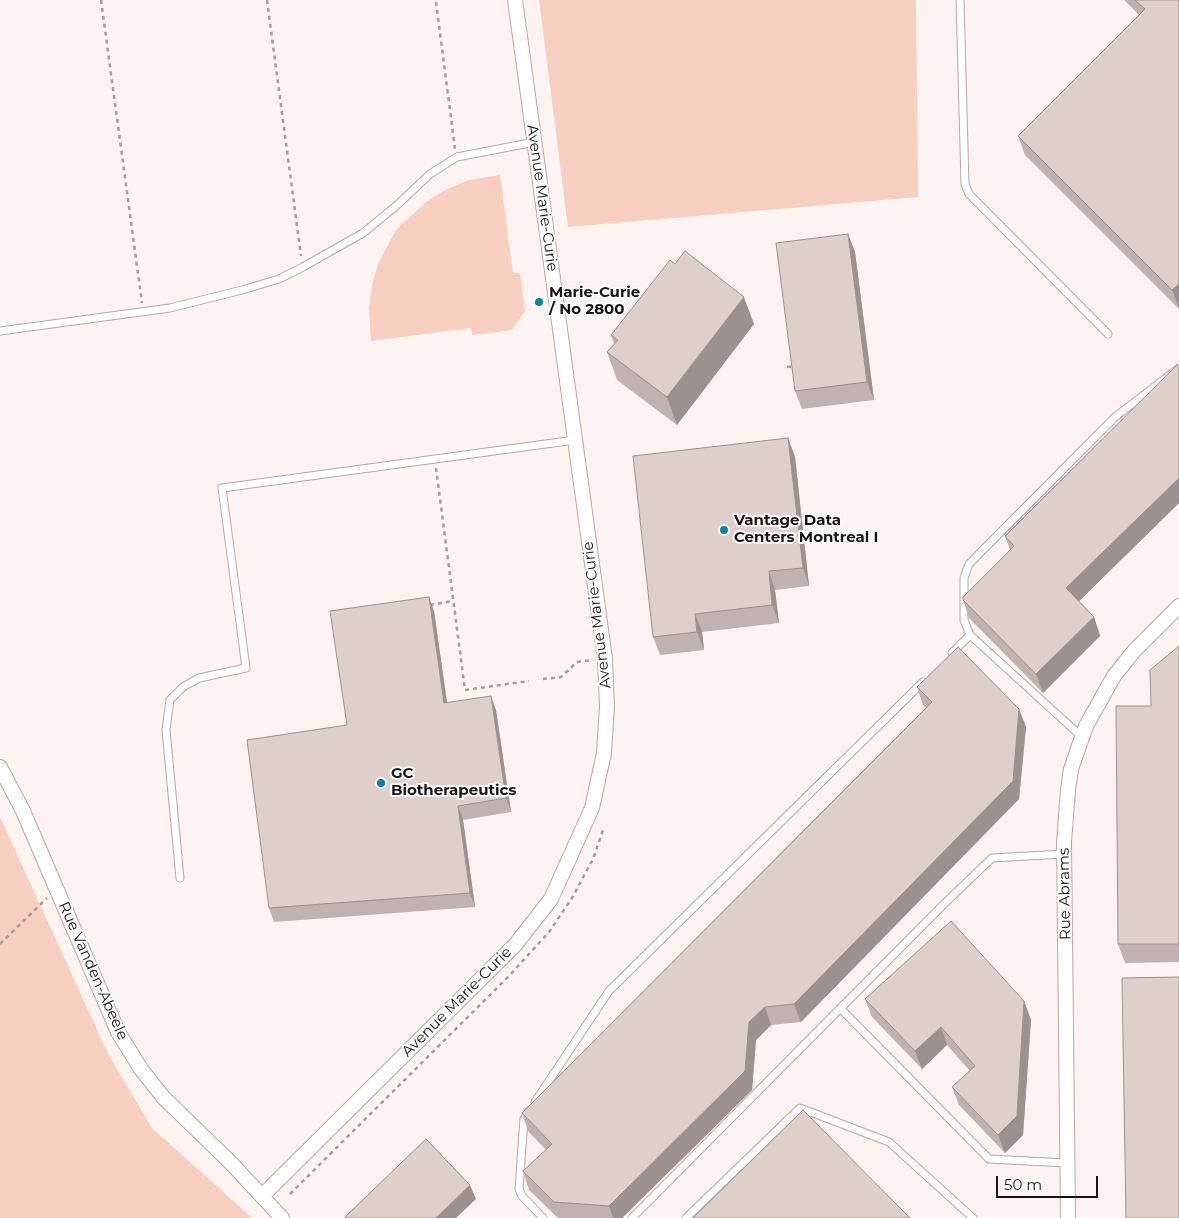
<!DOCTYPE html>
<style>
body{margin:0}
#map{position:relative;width:1179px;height:1218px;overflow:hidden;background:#fdf3f0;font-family:Montserrat,sans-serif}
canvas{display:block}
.scale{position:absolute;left:996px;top:1176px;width:102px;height:22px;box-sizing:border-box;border:2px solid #191412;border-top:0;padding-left:6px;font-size:15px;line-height:18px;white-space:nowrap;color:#191412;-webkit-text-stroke:4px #fff;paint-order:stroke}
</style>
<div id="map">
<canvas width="1179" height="1218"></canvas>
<div class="scale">50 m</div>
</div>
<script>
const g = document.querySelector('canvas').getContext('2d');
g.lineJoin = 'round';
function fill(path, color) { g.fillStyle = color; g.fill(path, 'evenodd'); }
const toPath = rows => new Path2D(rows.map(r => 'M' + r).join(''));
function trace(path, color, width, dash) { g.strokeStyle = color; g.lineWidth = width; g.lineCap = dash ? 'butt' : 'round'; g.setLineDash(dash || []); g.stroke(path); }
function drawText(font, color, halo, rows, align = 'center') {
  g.font = font + ' Montserrat,sans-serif'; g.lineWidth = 4; g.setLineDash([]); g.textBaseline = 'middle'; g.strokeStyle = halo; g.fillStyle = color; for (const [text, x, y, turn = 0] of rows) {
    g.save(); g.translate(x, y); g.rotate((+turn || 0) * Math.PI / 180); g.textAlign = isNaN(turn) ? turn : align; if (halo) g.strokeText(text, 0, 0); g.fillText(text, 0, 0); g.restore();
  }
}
fill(toPath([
 [539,0,916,0,918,197,568,227],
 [500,175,513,273,520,273,525,311,512,330,472,335,471,328,371,341,369,308,372,285,378,264,396,230,426,202,445,190,469,180],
 [0,817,108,1054,152,1128,252,1218,0,1218]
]), '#f6cfc1');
const lane = toPath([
 [960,0,965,184,969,194,1108,334],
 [0,331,170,308,242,290,279,279,303,267,363,233,396,206,430,174,457,157,535,142],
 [970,635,964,620,964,578,969,564,1115,417,1179,368],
 [952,653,970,635,1082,737],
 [180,878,166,730,170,700,183,687,199,678,246,668,222,488,575,440],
 [841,1009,989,1159,1067,1163],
 [535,1102,609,991,923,682],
 [529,1111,524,1119,519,1189,522,1196,543,1218],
 [632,1218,943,905,992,858,1064,854],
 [686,1218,800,1108,889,1142,973,1218]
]);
const street = toPath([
 [0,767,23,811,118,1032,141,1069,163,1097,232,1164,282,1218],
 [262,1196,515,945,551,899,592,808,604,753,607,707,605,659,515,0],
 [1068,1218,1064,842,1068,790,1071,769,1086,726,1114,676,1134,651,1179,606]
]);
trace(lane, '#b8a9a4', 9);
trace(street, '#b8a9a4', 16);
trace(toPath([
 [101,0,142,303],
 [267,0,301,256],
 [436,2,455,149],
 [787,367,795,366],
 [436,468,465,690,529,681],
 [430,605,453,601],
 [543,679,561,677,577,662,593,660],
 [0,944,47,898],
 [290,1194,509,976,549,932,572,898,593,859,603,830]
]), '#a59d9b', 2.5, [4, 4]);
trace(lane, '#fff', 7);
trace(street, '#fff', 14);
fill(toPath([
 [1124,0,1179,0,1179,309,1025,155,1018,136,1139,15],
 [848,234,855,252,874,400,802,409,795,391],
 [675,264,754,324,677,425,617,380,607,352,614,344,611,335],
 [788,438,795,457,809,586,775,590,779,623,702,632,704,650,660,655,653,637],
 [1179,503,1079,601,1094,617,1100,636,1043,693,969,618,963,600,1010,550,1005,536],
 [434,611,447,703,496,710,511,812,463,820,475,907,274,922,269,908,347,725],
 [1179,646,1179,962,1125,963,1118,944,1151,706],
 [917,687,1019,709,1026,727,1019,799,801,1022,771,1025,756,1040,752,1090,622,1218,558,1218,529,1190,523,1171,546,1150,528,1131,522,1113,926,708,923,705],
 [865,999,1024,1001,1031,1020,1023,1135,1005,1153,959,1105,952,1087,970,1071,947,1045,922,1069,872,1017]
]), '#c0b2ae');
fill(toPath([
 [848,234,855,252,874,400,867,382],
 [1179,284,1179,308,1172,290],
 [744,297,754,324,677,425,667,397],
 [788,438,795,457,809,586,803,568],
 [1179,478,1179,503,1073,607,1066,588],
 [769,571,775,590,779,623,772,605],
 [429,597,434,611,449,717,444,703],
 [695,614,702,632,704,650,697,632],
 [1094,617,1100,636,1043,693,1036,674],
 [491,696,496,710,511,812,506,798],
 [1019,709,1026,727,1019,799,801,1022,794,1004],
 [458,806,463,820,475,907,470,893],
 [1024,1001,1031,1020,1023,1135,1005,1153,998,1135],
 [765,1007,771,1025,756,1040,752,1090,622,1218,613,1218,609,1206,749,1022],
 [941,1027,947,1045,922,1069,915,1051],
 [470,1185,476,1199,456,1218,436,1218]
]), '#9c918d');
const building = toPath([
 [1135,0,1179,0,1179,284,1172,290,1018,136,1145,9,1135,0],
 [848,234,867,382,795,391,776,243,848,234],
 [685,251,744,297,667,397,607,352,618,340,611,335,670,260,675,264,685,251],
 [1177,365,1179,367,1179,478,1066,588,1094,617,1036,674,963,600,963,597,1014,546,1005,536,1177,365],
 [788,438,803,568,769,571,772,605,695,614,697,632,653,637,633,456,788,438],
 [429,597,444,703,491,696,506,798,458,806,470,893,269,908,247,740,347,725,330,611,429,597],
 [1179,646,1179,944,1118,944,1116,706,1151,706,1150,670,1179,646],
 [958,647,1019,709,1013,781,794,1004,765,1007,749,1022,745,1071,609,1206,554,1202,523,1171,552,1144,522,1113,932,702,917,687,958,647],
 [951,921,1024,1001,1017,1116,998,1135,952,1087,975,1066,941,1027,915,1051,865,999,951,921],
 [1179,977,1179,1218,1126,1218,1122,978,1179,977],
 [803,1110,910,1218,693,1218,803,1110],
 [426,1139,470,1185,436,1218,346,1218,345,1217,426,1139]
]);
fill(building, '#dfcfca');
trace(building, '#9c918d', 1);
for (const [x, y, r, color] of [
 [539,302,5,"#0b83a8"],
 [724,530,5,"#0b83a8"],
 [381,783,5,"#0b83a8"]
]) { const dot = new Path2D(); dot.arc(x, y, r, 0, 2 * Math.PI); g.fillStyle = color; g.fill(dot); trace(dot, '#fff', 2); }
drawText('15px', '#191412', '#fff', [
 ["Avenue Marie-Curie",542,198,82],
 ["Avenue Marie-Curie",597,615,-97],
 ["Rue Abrams",1065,894,-91],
 ["Rue Vanden-Abeele",93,971,66],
 ["Avenue Marie-Curie",457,1002,-45]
]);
drawText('bold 15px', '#191412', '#fff', [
 ["Marie-Curie",549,293],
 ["/ No 2800",549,310],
 ["Vantage Data",734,521],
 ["Centers Montreal I",734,538],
 ["GC",391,774],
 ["Biotherapeutics",391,791]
], 'left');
</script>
